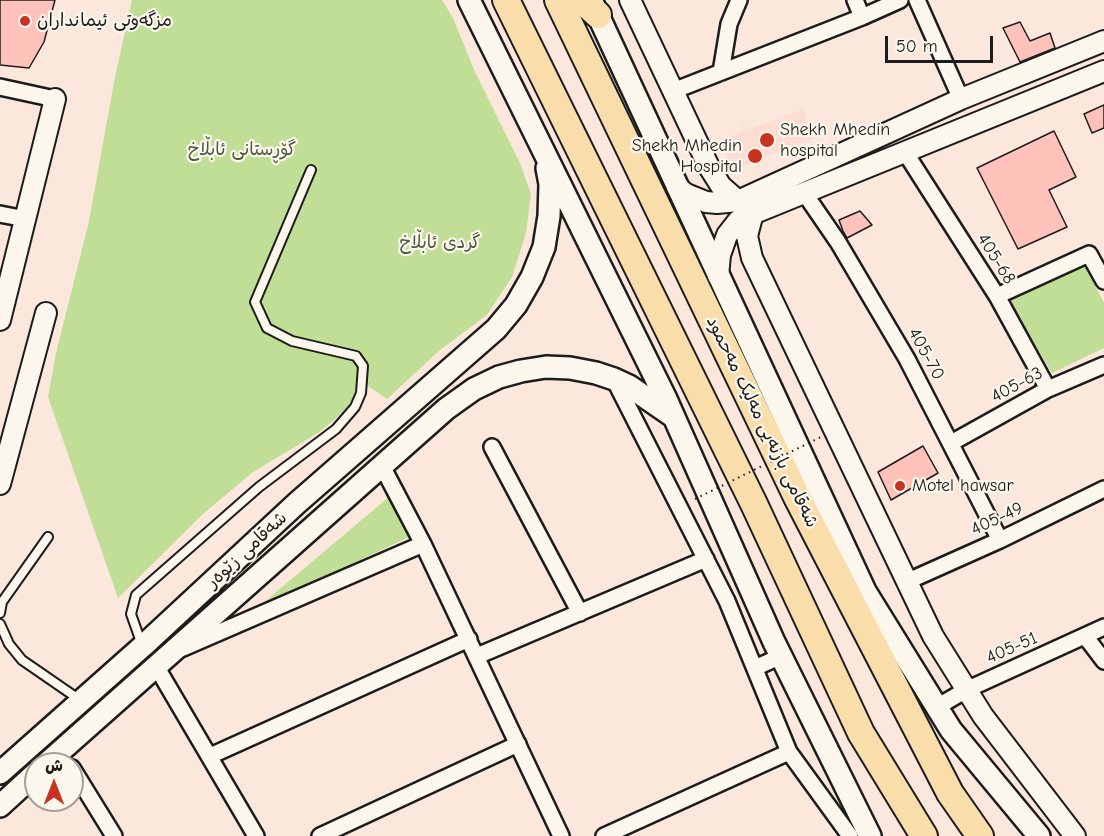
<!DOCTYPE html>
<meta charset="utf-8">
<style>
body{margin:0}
#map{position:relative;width:1104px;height:836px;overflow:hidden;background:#fce7dd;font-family:"Comic Neue","Playpen Sans Arabic",sans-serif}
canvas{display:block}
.north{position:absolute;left:24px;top:752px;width:60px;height:60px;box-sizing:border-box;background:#fbf7ec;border:2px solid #a29f99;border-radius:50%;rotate:0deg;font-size:16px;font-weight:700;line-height:24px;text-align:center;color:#1c1c1c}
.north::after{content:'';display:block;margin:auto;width:21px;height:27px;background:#c8321e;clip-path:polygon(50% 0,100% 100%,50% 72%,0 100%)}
.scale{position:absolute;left:885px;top:36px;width:108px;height:27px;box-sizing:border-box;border:3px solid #1c1c1c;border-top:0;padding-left:8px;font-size:18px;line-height:21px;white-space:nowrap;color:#1c1c1c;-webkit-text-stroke:4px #fbf7ec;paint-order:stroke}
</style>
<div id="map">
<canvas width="1104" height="836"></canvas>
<div class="north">ش</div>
<div class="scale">50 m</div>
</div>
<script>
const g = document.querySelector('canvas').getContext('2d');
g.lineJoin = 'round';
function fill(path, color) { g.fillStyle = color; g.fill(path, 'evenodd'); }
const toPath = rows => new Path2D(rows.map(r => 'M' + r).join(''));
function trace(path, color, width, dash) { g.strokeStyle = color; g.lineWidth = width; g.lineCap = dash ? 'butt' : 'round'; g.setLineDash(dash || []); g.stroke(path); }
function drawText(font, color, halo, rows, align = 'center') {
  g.font = font + ' "Comic Neue","Playpen Sans Arabic",sans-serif'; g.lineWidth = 4.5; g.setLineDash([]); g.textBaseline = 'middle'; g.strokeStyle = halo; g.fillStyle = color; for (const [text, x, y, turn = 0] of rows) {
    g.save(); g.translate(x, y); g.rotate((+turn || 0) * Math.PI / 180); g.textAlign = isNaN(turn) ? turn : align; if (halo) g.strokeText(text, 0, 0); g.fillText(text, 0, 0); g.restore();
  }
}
fill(toPath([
 [803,109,814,139,758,160,761,174,756,161,732,170,721,140,745,131,739,117,747,130]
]), '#fddcd3');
fill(toPath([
 [132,0,442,0,453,18,475,72,520,163,531,194,526,233,512,277,487,315,440,350,387,399,358,379,353,398,347,407,334,420,318,433,253,472,204,513,118,598,48,397,56,353,89,221,114,82],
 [1083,262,1104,303,1104,348,1052,373,1008,299],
 [390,496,409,537,256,609]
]), '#c0de96');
const building = toPath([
 [0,0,55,0,44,42,29,68,0,65,0,0],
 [1020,22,1030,41,1050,33,1055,48,1020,62,1003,28,1020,22],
 [1104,105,1104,128,1092,133,1084,114,1104,105],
 [1054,131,1076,177,1049,190,1067,227,1018,249,977,168,1054,131],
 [860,211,872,225,847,238,843,231,839,220,860,211],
 [923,446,938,473,891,500,878,472,923,446]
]);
fill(building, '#fec2bb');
trace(building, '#1c1c1c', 1.5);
const service = toPath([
 [0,613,2,602,48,537],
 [0,624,9,644,22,660,80,700],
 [142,645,131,614,136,595,259,487,336,429,355,407,361,393,363,366,356,356,292,341,267,328,255,302,311,170]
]);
const minor = toPath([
 [855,0,862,17,900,0],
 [917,0,961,99],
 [721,72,729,24,739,0],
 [0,87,55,99],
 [673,91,862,17],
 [905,152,997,296,1048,389],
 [805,194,838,242,907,359,1000,540],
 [0,214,26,219],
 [997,296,1089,254,1104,281],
 [614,379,727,601,789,752,850,836],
 [951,443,1048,389,1104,365],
 [492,447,580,613],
 [382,466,423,544,561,836],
 [906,582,1000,540,1104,489],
 [1085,636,1104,661],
 [183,648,423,544],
 [477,656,706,559],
 [156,666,256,836],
 [755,668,781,656],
 [937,707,966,690,1104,627],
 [210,756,469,639],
 [72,768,114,836],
 [320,836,518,744],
 [604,836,789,752]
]);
const tertiary = toPath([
 [630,0,709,167,721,186,738,201],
 [677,187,686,194,706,202,717,203,738,201,961,99,1104,41],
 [753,213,747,236,752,258,933,636,983,716,1075,836],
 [718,276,720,255,727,235,738,221,745,217,1104,71],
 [0,320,55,99],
 [0,484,46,313]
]);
const secondary = toPath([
 [469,0,666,399,774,642,870,836],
 [592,2,865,591,951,730,1039,836],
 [46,764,446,409,474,389,499,377,521,371,546,367,570,368,596,373,614,379,629,386,674,417],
 [0,773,143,646,297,503,496,329,516,305,532,277,544,247,549,216,550,184,547,168],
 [0,806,36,773]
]);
const trunk = toPath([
 [506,0,754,504,861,733,924,836],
 [558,0,797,497,950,793,980,836],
 [582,0,598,15]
]);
trace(service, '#1c1c1c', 12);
trace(minor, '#1c1c1c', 20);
trace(tertiary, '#1c1c1c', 24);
trace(secondary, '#1c1c1c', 26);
trace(trunk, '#1c1c1c', 30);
trace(service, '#fbf7ec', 8);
trace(minor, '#fbf7ec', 15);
trace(tertiary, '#fbf7ec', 20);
trace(secondary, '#fbf7ec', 21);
trace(trunk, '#f9deab', 26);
trace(toPath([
 [695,499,821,437]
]), '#1c1c1c', 2, [1.5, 4.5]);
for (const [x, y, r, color] of [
 [25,21,6,"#c8321e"],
 [767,140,8,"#c8321e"],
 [755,156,8,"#c8321e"],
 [900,486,6,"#c8321e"]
]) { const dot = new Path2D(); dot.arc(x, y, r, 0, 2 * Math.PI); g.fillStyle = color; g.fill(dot); trace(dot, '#fbf7ec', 2); }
drawText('18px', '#1c1c1c', '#fbf7ec', [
 ["مزگەوتی ئیمانداران",37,21],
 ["Shekh Mhedin",780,130],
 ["hospital",780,151],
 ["Shekh Mhedin",742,146,"right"],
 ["Hospital",742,167,"right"],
 ["Motel hawsar",912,486]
], 'left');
drawText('18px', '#4d5641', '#fbf7ec', [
 ["گۆڕستانی ئابڵاخ",242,150],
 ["گردی ئابڵاخ",440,243]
]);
drawText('18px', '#1c1c1c', '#fbf7ec', [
 ["405-68",996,259,58],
 ["405-70",926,354,61],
 ["405-63",1017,385,-28],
 ["شەقامی بازنەیی مەلیک مەحمود",762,422,64],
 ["405-49",997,519,-25],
 ["شەقامی زێوەر",247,550,-43],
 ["405-51",1012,648,-24]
]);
</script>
